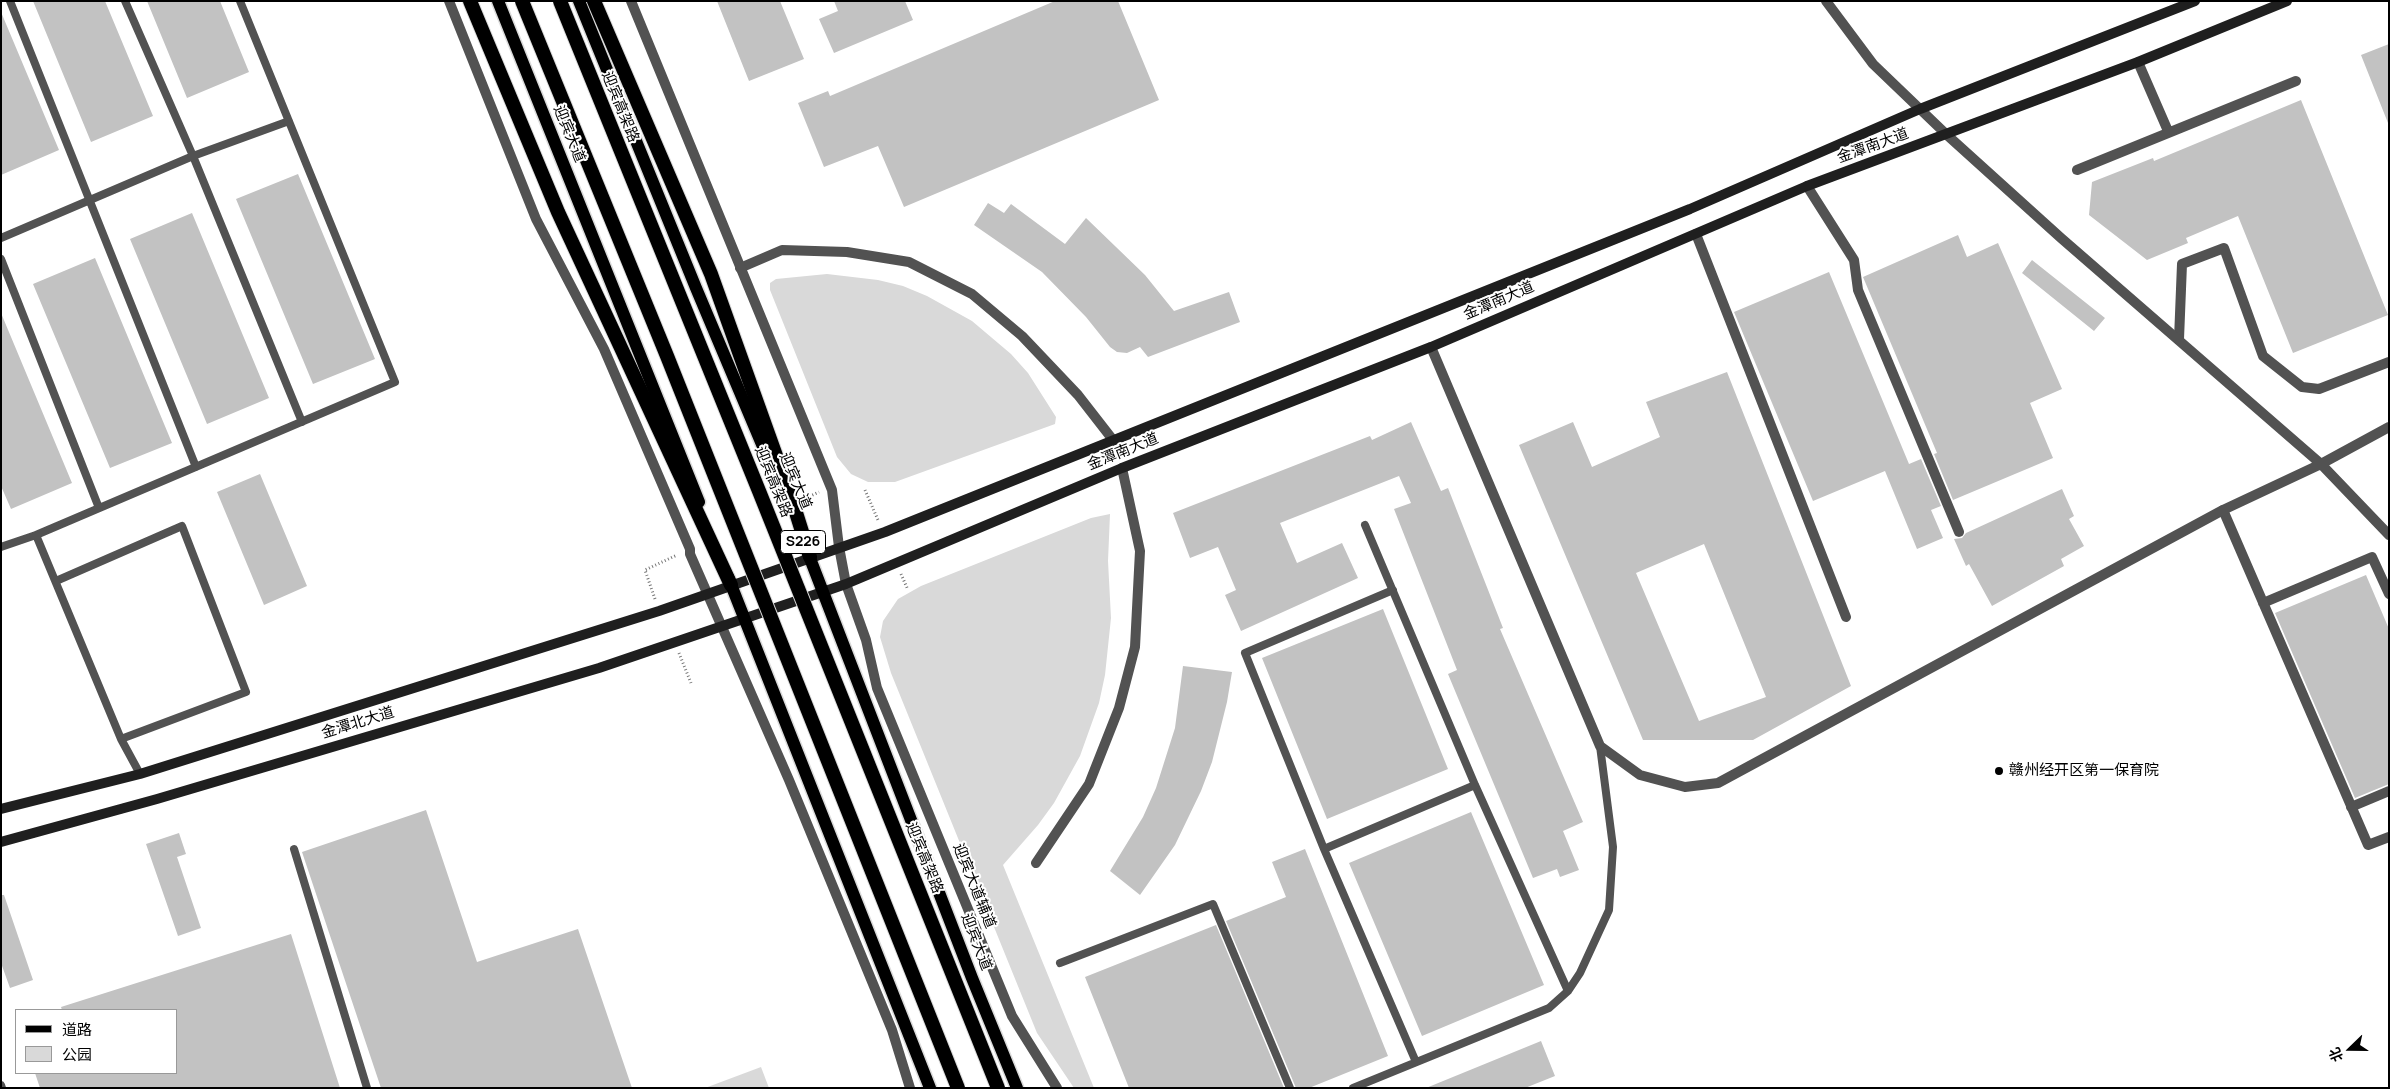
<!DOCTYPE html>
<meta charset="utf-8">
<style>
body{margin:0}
#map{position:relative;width:2390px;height:1089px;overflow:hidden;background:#fff;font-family:Manrope,"Noto Sans SC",sans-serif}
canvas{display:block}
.frame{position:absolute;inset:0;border:2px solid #000;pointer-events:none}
.legend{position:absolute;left:15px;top:1009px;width:162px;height:65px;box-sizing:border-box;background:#fff;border:1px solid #999;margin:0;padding:6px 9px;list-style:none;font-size:15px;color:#000}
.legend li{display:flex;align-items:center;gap:10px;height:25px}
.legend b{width:25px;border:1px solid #999}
.north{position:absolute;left:2325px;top:1024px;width:50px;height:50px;-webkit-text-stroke:4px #fff;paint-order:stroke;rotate:248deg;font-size:14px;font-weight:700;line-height:20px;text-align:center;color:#000}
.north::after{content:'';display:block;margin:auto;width:18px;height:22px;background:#000;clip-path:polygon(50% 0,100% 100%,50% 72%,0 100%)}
</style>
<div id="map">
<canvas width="2390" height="1089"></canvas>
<div class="frame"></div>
<ul class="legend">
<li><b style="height:6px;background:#000"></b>道路</li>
<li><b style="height:14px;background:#d9d9d9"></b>公园</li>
</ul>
<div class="north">北</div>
</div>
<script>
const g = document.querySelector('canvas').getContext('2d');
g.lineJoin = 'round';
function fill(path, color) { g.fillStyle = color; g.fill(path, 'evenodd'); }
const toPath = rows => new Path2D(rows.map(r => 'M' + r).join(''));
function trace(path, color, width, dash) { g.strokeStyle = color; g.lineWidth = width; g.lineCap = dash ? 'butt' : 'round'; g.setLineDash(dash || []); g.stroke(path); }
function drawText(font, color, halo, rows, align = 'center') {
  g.font = font + ' Manrope,"Noto Sans SC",sans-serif'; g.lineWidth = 4; g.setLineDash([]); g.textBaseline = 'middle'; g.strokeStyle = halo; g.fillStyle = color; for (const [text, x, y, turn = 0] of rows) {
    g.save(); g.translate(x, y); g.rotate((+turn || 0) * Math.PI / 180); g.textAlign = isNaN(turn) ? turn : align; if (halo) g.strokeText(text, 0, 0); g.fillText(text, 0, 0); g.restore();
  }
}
fill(toPath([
 [827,274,878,280,903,286,927,296,972,321,1011,354,1028,373,1056,417,1055,424,895,482,868,482,851,474,837,457,770,290,770,283,776,279],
 [1110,514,1108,561,1111,618,1105,675,1099,703,1080,756,1054,803,1038,825,1003,865,1094,1088,1074,1088,1037,1033,891,673,880,637,883,621,898,599,921,586,1091,518],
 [761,1067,769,1088,705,1088]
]), '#d9d9d9');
fill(toPath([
 [33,1,105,1,153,116,91,142],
 [147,1,220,1,249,72,187,98],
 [717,1,780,1,804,59,749,81],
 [834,1,905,1,913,20,834,53,819,19,838,11],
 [1055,1,1118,1,1159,100,904,207,878,146,824,167,798,103,828,91,830,96],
 [1,12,59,150,1,175],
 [2389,44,2389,122,2388,123,2361,55],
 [2301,100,2388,315,2293,353,2238,216,2186,238,2188,243,2147,260,2089,215,2092,182,2153,158,2154,161],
 [298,174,375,359,313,384,236,199],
 [988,203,1004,213,1011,204,1065,244,1086,218,1145,275,1174,311,1229,292,1240,322,1148,357,1140,347,1127,353,1117,352,1110,347,1086,317,1042,272,974,225],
 [192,213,269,398,207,424,130,239],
 [1958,235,1967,257,1998,243,2062,389,2030,403,2053,458,1953,500,1934,454,1937,453,1863,277],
 [95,258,172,443,110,468,33,284],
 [2032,260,2105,318,2094,331,2022,273],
 [1829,272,1909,464,1921,459,1941,506,1931,510,1943,538,1917,549,1885,471,1813,501,1734,312],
 [1,313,72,483,11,509,1,486],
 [1727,372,1851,686,1753,740,1643,740,1519,445,1573,422,1592,467,1660,437,1646,402],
 [1704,544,1766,697,1699,721,1636,573],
 [1411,422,1441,491,1448,488,1503,628,1500,629,1583,822,1563,831,1579,870,1560,877,1557,869,1533,878,1448,674,1457,670,1394,509,1411,503,1399,476,1280,523,1297,563,1342,543,1358,578,1241,631,1225,595,1236,590,1218,547,1190,558,1173,513,1370,436,1372,440],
 [260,474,307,586,264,605,217,492],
 [2062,489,2074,516,2069,519,2084,546,2061,559,2064,566,1992,606,1969,564,1966,566,1954,539,1962,538,1966,533],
 [2366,575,2389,629,2389,784,2355,798,2275,613],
 [1383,609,1448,769,1327,819,1262,658],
 [1183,666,1232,672,1227,702,1212,762,1201,791,1175,845,1140,895,1110,871,1143,817,1156,788,1175,728],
 [426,810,477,962,578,929,632,1088,381,1088,302,852],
 [1471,812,1544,985,1422,1036,1349,863],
 [179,833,186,854,177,857,201,928,178,936,146,844],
 [1305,849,1388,1056,1309,1088,1296,1088,1226,921,1286,897,1272,862],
 [1,895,4,895,33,980,10,988,1,963],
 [1216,925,1284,1088,1129,1088,1085,977],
 [291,934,340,1088,40,1088,35,1073,176,1073,176,1010,62,1010,61,1007],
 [1541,1041,1555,1076,1525,1088,1426,1088]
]), '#c2c2c2');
const primary = toPath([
 [498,1,699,502],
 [579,1,696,288,785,499],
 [806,548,972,978,1017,1088],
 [728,577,930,1088]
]);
const trunk = toPath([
 [470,1,558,212,731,585],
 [594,1,711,274,793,503,810,557]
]);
trace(primary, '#dbdbdb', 15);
trace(trunk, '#dbdbdb', 16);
trace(toPath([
 [865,490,878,520],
 [806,498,819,492],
 [901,574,908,590],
 [655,599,645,570,677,555],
 [679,653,691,683]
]), '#747474', 3, [1, 2.5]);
trace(toPath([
 [10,1,196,467],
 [125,1,193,156,302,422],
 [1,238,193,156,289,121],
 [1,259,99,508],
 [1365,525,1475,785,1568,991],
 [36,535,395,382,240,1],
 [1,547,36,535,121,739,140,774],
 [56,581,182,526,246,692,121,739],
 [1393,590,1245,653,1324,849,1416,1062],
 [294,849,367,1088],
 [1324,849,1475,785],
 [1060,963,1213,904,1290,1088],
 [1,1085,2,1088],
 [1353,1088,1549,1008,1568,991,1580,973,1609,910,1613,847,1600,746]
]), '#525252', 8);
trace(toPath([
 [2138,62,2168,131],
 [2077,170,2296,81],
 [1807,186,1854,260,1858,290,1959,532],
 [1696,234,1846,617],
 [740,268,782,250,847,252,909,262,972,294,1022,336,1078,395,1113,440],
 [2179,339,2182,264,2224,248,2263,356,2302,387,2319,389,2389,362],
 [2223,510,2368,845,2389,837],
 [2263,603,2372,557,2389,594],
 [2351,807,2389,791],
 [1036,863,1089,784,1119,708,1135,647,1140,551,1122,468]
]), '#525252', 10);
trace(toPath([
 [449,1,536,219,604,349,690,549,690,554,789,780,892,1030,910,1088],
 [631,1,832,490,839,547,846,584,866,640,877,688,1012,1016,1057,1088],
 [1826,1,1873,64,1947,135,2061,238,2321,464,2389,535],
 [1431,347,1600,746,1640,775,1685,787,1718,783,2223,510,2321,464,2389,427]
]), '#525252', 10);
trace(toPath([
 [1,809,140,774,659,611,885,532,1690,209,1920,109,2195,1],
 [1,842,157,799,599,668,846,584,1122,468,1431,347,1807,186,2138,62,2287,1]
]), '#1f1f1f', 10);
trace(primary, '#000', 12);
trace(trunk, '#000', 14);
const trunkBridge = toPath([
 [522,1,667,356,958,1088],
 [560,1,759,491,998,1088]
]);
trace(trunkBridge, '#dbdbdb', 16, []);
trace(trunkBridge, '#000', 14);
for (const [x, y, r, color] of [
 [1999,771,5,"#000"]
]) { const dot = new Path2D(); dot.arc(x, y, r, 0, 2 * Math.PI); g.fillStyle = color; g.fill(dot); trace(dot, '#fff', 2); }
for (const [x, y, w] of [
 [803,542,45]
]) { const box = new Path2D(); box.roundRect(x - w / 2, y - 11.5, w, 23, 4); g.fillStyle = '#fff'; g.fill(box); trace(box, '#000', 1); }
drawText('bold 14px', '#000', null, [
 ["S226",803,542]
]);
drawText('15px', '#000', '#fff', [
 ["迎宾高架路",620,107,68],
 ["迎宾大道",569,134,68],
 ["金潭南大道",1873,146,-20],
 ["金潭南大道",1499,301,-23],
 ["金潭南大道",1123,452,-22],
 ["迎宾大道",795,481,67],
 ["迎宾高架路",773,482,68],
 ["金潭北大道",358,723,-17],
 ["迎宾高架路",924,858,68],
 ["迎宾大道辅道",974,886,68],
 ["迎宾大道",976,942,69]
]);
drawText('15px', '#000', '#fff', [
 ["赣州经开区第一保育院",2009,771]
], 'left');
</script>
